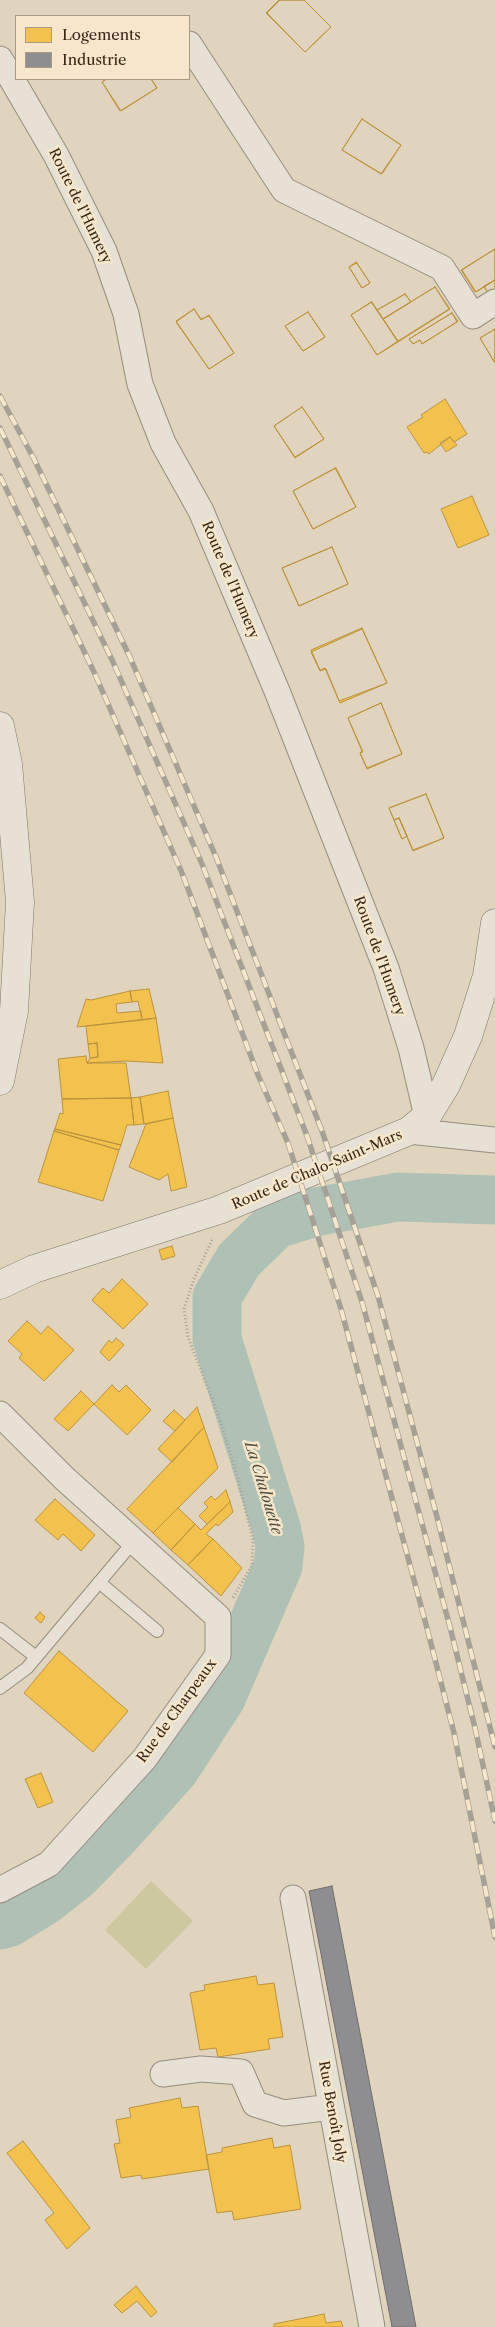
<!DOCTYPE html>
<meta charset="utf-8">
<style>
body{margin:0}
#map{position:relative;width:495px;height:2327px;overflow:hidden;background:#e1d4be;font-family:"Libre Caslon Text",serif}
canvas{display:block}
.legend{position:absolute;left:15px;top:15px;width:175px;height:65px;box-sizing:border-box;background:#f5e6cc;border:1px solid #a99a83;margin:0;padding:6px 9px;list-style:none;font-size:15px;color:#382716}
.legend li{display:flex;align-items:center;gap:10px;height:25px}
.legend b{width:25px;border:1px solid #a99a83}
</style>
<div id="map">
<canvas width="495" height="2327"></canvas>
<ul class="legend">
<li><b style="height:14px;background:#f2c14e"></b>Logements</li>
<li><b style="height:14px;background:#8d8d92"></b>Industrie</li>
</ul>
</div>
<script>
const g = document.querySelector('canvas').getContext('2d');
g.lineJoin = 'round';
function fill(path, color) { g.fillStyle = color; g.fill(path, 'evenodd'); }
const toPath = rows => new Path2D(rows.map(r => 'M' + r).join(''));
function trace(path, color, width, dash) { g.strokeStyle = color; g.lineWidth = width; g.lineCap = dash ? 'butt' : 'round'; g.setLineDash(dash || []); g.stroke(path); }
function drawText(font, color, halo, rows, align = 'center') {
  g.font = font + ' "Libre Caslon Text",serif'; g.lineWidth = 5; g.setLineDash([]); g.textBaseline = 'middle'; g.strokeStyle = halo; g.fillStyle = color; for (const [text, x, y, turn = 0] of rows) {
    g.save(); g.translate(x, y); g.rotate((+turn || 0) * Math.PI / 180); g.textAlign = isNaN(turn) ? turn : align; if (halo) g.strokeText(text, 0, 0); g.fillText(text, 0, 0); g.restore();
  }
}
fill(toPath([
 [151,1881,193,1921,146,1969,105,1930]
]), '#cdc8a0');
const homes = toPath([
 [279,0,304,0,331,27,305,52,266,13,279,0],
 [280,0,304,0,331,27,305,52,267,13,280,0],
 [106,79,151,79,157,88,120,111,102,82,106,79],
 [107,79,151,79,157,88,121,111,102,82,107,79],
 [362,119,401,145,381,174,342,150,362,119],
 [362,119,401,145,382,174,342,150,362,119],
 [495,249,495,280,475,292,461,270,495,249],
 [495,249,495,280,476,292,462,270,495,249],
 [356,262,370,283,362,288,349,267,356,262],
 [357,263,370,283,362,288,349,267,357,263],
 [495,280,495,292,490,296,484,286,495,280],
 [495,280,495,292,490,295,484,287,495,280],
 [435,287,449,309,398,341,383,319,435,287],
 [435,287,450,309,398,342,383,319,435,287],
 [405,294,411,302,383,319,377,310,405,294],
 [405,294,411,302,383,319,377,310,405,294],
 [371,302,398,341,377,355,351,315,371,302],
 [372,302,398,342,377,355,351,315,372,302],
 [194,309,201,319,209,316,234,353,209,369,176,321,194,309],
 [194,309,201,320,209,315,234,353,209,369,176,322,194,309],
 [308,312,325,337,303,351,285,326,308,312],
 [308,312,325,337,303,351,285,326,308,312],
 [452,313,457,322,422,344,420,340,413,344,409,339,452,313],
 [452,313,458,321,422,344,420,340,413,344,409,339,452,313],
 [495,329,495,363,480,338,495,329],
 [495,329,495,363,480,338,495,329],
 [445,399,467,434,454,442,450,437,429,454,427,452,424,453,407,427,423,417,421,415,445,399],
 [302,407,324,439,295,457,274,426,302,407],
 [302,407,324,439,295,458,274,426,302,407],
 [450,437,457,445,446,452,440,443,450,437],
 [335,468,356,507,313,529,293,491,335,468],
 [336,468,356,507,313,529,293,491,336,468],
 [472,496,489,535,458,548,441,509,472,496],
 [332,547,348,584,299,606,282,568,332,547],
 [332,547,348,584,299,606,282,568,332,547],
 [362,628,387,683,339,701,325,668,320,670,311,650,362,628],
 [362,629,387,683,340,703,326,669,320,671,311,652,362,629],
 [381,703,402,754,367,768,360,753,362,751,348,718,381,703],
 [381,703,402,754,367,769,360,753,363,752,348,718,381,703],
 [426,794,444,838,413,850,399,818,394,820,389,808,426,794],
 [426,794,444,838,413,851,399,818,394,820,389,808,426,794],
 [399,818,407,836,402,839,394,820,399,818],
 [399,818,407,836,402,839,394,820,399,818],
 [149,989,156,1018,142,1020,138,1001,132,1002,130,991,149,989],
 [130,991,132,1002,116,1004,117,1013,141,1011,142,1020,77,1027,86,999,91,1000,130,991],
 [156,1018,163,1063,126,1061,87,1063,90,1058,98,1057,97,1043,88,1044,86,1026,156,1018],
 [97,1043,98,1057,90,1058,88,1044,97,1043],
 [86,1056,87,1063,126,1063,131,1098,62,1099,58,1059,86,1056],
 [168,1091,173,1118,144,1124,140,1097,168,1091],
 [140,1097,144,1124,134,1125,131,1098,140,1097],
 [131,1098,134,1125,127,1125,121,1145,55,1129,60,1113,63,1114,63,1111,62,1099,131,1098],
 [173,1118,187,1187,171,1191,168,1174,159,1180,129,1167,146,1124,173,1118],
 [55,1129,121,1145,119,1150,54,1131,55,1129],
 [54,1131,119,1150,103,1201,38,1182,54,1131],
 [172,1246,175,1256,162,1260,159,1250,172,1246],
 [122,1279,148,1304,123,1329,92,1300,103,1288,109,1293,122,1279],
 [27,1321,41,1334,48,1326,74,1350,44,1381,19,1358,22,1354,8,1341,27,1321],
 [116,1338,124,1345,109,1361,100,1352,109,1340,112,1343,116,1338],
 [112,1385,119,1392,126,1385,151,1410,127,1435,94,1404,112,1385],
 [81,1391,94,1404,68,1431,54,1419,81,1391],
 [197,1407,204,1427,172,1462,158,1449,197,1407],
 [174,1410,185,1420,175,1431,163,1421,174,1410],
 [204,1427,218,1468,153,1533,127,1509,204,1427],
 [226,1490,230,1502,207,1524,199,1516,208,1507,204,1503,211,1496,215,1500,226,1490],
 [55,1499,95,1535,81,1551,63,1534,58,1540,35,1520,55,1499],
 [230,1502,233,1512,218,1526,216,1524,206,1534,213,1539,188,1565,171,1550,195,1524,201,1530,230,1502],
 [178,1508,195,1524,171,1550,153,1533,178,1508],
 [213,1539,242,1568,221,1596,188,1565,213,1539],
 [40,1612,45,1617,41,1623,35,1618,40,1612],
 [59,1651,128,1711,93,1752,24,1693,59,1651],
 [41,1773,53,1802,38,1808,25,1779,41,1773],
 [256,1976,258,1985,274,1983,283,2037,268,2039,270,2049,218,2057,216,2048,200,2050,190,1993,205,1990,204,1985,256,1976],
 [180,2098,182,2108,198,2106,209,2169,142,2179,141,2175,121,2178,114,2144,120,2143,116,2120,131,2117,129,2108,180,2098],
 [272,2138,274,2148,290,2145,301,2209,234,2220,232,2211,217,2213,206,2155,222,2152,222,2148,272,2138],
 [23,2141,90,2228,67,2249,45,2220,54,2213,7,2153,23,2141],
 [136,2286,157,2312,151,2317,137,2301,122,2313,114,2305,136,2286],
 [324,2314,326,2323,341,2321,343,2327,274,2327,274,2324,324,2314]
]);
fill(homes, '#f2c14e');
trace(homes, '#ba933d', 1);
const industry = toPath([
 [332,1886,416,2327,392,2327,309,1891,332,1886]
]);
fill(industry, '#8d8d92');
trace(industry, '#746e6d', 1);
trace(toPath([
 [0,1925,10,1922,44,1901,77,1875,116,1835,175,1769,221,1698,278,1566,280,1546,276,1527,217,1339,217,1297,239,1260,276,1224,315,1212,398,1197,495,1200]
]), '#afc1b5', 49);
const service = toPath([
 [99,1582,157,1631],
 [0,1629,36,1657],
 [0,1688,27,1668,134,1541]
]);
const minor = toPath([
 [189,44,284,190,442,268,473,316,495,302],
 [0,59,56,155,104,251,126,314,140,384,163,443,201,511,277,691,386,968,411,1048,427,1116],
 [409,1131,495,1140],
 [0,1414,64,1478,218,1617,218,1655,145,1758,49,1864,0,1890],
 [293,1898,372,2327],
 [163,2074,201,2069,241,2072,255,2104,284,2113,331,2107]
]);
const secondary = toPath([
 [0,726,8,764,20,902,14,1011,0,1081],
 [0,1285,34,1269,219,1210,409,1131,427,1116,446,1085,468,1036,487,976,495,923]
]);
trace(service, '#968c7e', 14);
trace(minor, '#968c7e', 27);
trace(secondary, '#7e7568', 29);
trace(toPath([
 [212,1240,194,1279,184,1309,188,1337,219,1417,236,1472,253,1540,252,1565,233,1598]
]), '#a7a096', 3, [1, 2.5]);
trace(service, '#e7e0d5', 12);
trace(minor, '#e7e0d5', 25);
trace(secondary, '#e7e0d5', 28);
const rail = toPath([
 [0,396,34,459,129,655,216,857,322,1131,378,1296,437,1517,495,1747],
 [0,428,113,662,202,864,307,1136,362,1302,450,1627,475,1728,495,1821],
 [0,476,94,672,182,873,258,1075,288,1143,341,1309,428,1632,454,1733,495,1937]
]);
trace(rail, '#a7a096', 5.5);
trace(rail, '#f5e6cc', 4, [11]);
drawText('14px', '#382716', '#f5e6cc', [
 ["Route de l'Humery",80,206,64],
 ["Route de l'Humery",230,580,67],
 ["Route de l'Humery",379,956,70],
 ["Route de Chalo-Saint-Mars",317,1170,-23],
 ["Rue de Charpeaux",177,1711,-54],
 ["Rue Benoît Joly",332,2112,80]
]);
drawText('italic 15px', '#504c3d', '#f5e6cc', [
 ["La Chalouette",263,1488,73]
]);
</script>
